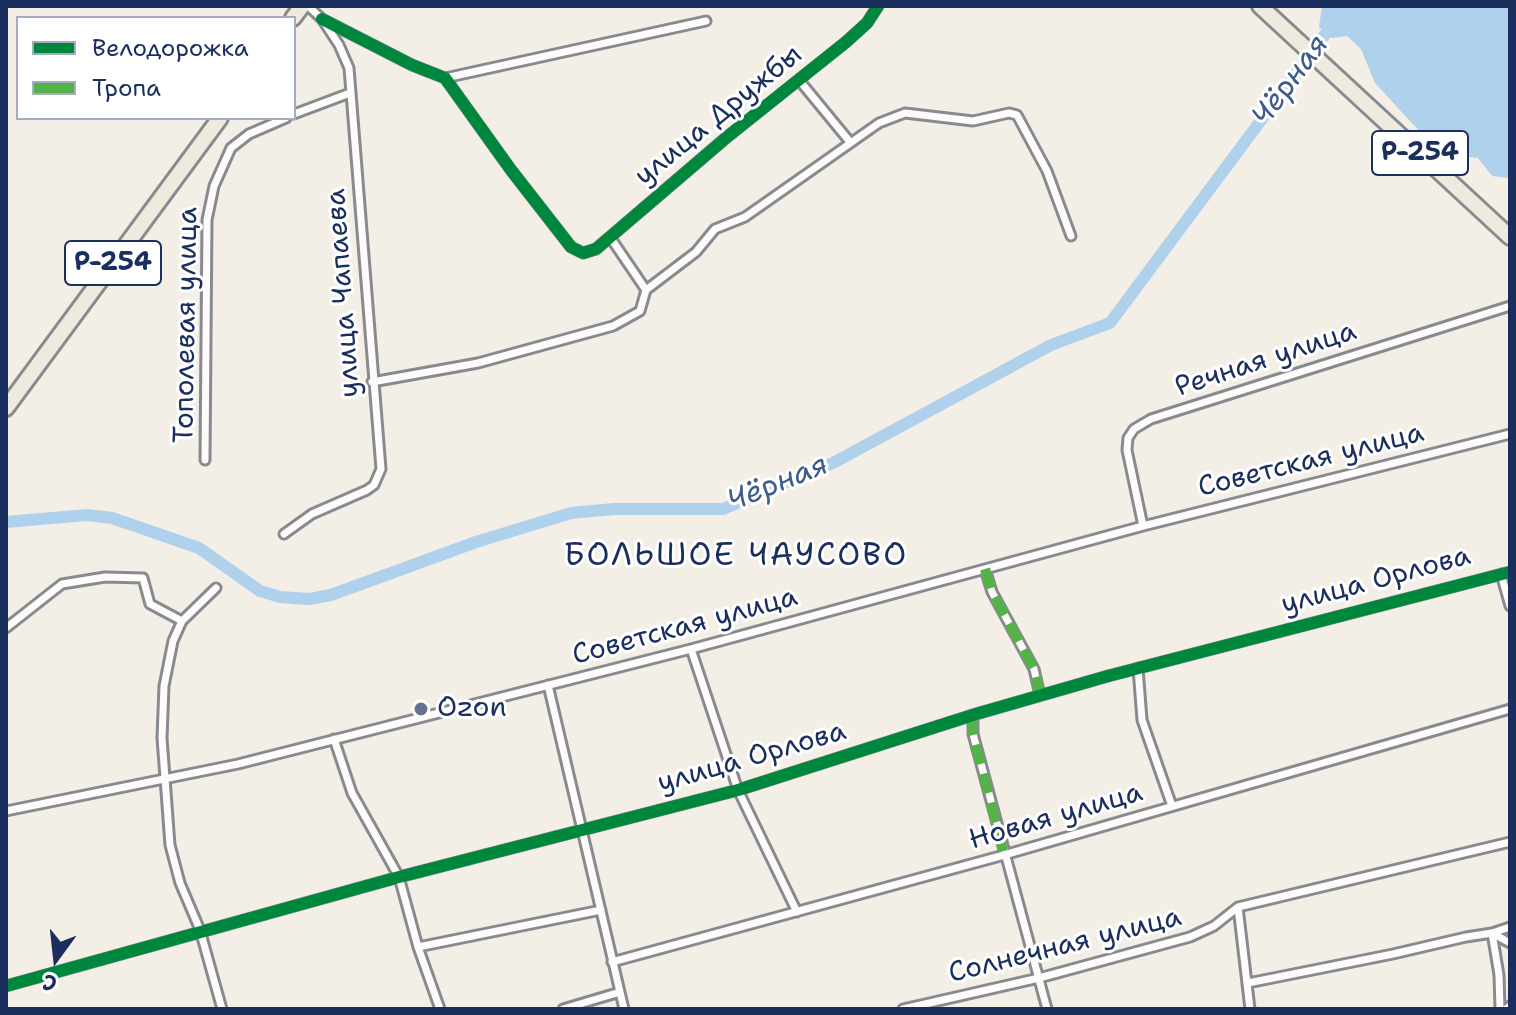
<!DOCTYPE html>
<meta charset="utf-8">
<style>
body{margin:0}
#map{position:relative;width:1516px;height:1015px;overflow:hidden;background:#f3eee6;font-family:"Shantell Sans",sans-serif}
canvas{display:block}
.frame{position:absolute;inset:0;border:8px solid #1b2f5e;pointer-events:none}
.legend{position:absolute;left:16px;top:16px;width:280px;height:104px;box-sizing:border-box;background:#fff;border:2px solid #a4acbf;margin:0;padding:10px 14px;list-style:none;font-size:24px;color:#1b2f5e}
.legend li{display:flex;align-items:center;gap:16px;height:40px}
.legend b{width:40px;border:2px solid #a4acbf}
.north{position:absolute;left:16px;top:919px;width:80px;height:80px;-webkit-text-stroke:6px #fff;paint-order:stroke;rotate:195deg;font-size:22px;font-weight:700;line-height:32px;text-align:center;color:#1b2f5e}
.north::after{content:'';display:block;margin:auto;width:28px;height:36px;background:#1b2f5e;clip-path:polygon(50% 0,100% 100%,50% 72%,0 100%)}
</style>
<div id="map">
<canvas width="1516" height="1015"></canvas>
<div class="frame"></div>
<ul class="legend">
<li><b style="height:10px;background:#00873e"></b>Велодорожка</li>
<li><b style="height:10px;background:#55b248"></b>Тропа</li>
</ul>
<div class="north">С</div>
</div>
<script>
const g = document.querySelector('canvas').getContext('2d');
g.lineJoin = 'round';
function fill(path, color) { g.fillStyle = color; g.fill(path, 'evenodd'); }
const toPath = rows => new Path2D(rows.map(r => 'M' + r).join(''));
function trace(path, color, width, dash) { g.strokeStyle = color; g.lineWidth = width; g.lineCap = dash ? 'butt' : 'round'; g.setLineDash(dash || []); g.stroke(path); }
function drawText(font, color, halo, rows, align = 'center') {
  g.font = font + ' "Shantell Sans",sans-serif'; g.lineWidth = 6; g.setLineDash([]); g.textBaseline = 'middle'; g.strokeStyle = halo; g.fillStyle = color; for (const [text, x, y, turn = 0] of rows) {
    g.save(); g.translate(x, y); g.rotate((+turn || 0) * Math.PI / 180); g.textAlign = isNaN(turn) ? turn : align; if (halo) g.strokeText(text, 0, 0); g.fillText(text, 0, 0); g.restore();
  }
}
fill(toPath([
 [1322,6,1510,6,1510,178,1492,176,1478,158,1453,155,1421,133,1375,83,1361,49,1347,36,1331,38,1319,27]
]), '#b0d1ec');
trace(toPath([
 [6,522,87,515,112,518,199,548,260,591,280,597,309,599,331,595,476,542,571,513,614,509,723,509,833,463,1051,345,1110,323,1332,25,1340,6]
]), '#b0d1ec', 12);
const street = toPath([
 [322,19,412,65,445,78,511,170,571,247,583,253,596,249,727,137,846,42,867,23,878,6],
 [445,78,706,21],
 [799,80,850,142],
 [294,114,350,93],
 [610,237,646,290],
 [646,290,696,252,715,229,745,217,879,123,905,113,973,121,1009,113,1017,115,1047,171,1071,236],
 [372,382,478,363,613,326,640,311,646,290],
 [205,460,207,220,214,186,231,148,249,134,286,118],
 [1143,526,1127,450,1128,438,1134,429,1151,419,1510,306],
 [284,534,312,514,367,490,374,485,381,469,349,68,339,45,322,19,308,6],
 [985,569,992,592,1034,669,1040,695],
 [1501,574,1510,606],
 [216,588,182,621,173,641,164,686,162,738,170,845,180,883,200,930,222,1009],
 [6,628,62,584,105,577,143,578,150,604,182,621],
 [691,649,738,790,797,912],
 [1138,668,1142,720,1172,806],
 [548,685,624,1009],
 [973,715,973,734,1047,1009],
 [334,739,352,793,399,877,418,947,440,1009],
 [6,811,238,764,691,649,1143,526,1510,434],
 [1238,907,1250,1009],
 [1492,933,1499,975,1500,1009],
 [1492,933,1510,943],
 [418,947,601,910],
 [612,962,1004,855,1510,709],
 [1248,983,1393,954,1466,937,1492,933,1510,927],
 [6,986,399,877,738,790,976,714,1108,676,1510,572],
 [563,1009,620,992],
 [903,1009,1039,978,1190,937,1214,926,1238,907,1510,842],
 [1506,1009,1510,1006]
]);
const highway = toPath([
 [1260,6,1510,237],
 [293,18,302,6],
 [6,408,220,118]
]);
trace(street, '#888a8f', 13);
trace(highway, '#888a8f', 20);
trace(street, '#fdfcfb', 7);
trace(highway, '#eeebde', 14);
trace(toPath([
 [985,569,992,592,1034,669,1040,695],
 [973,715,973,734,1004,855]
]), '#55b248', 10, [20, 10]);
trace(toPath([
 [322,19,412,65,445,78,511,170,571,247,583,253,596,249,727,137,846,42,867,23,878,6],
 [6,986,399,877,738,790,976,714,1108,676,1510,572]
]), '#00873e', 12);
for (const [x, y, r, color] of [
 [421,709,8,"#67728e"]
]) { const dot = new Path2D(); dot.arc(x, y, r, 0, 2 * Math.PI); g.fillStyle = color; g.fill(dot); trace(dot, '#fff', 3); }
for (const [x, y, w] of [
 [1420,153,96],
 [113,263,96]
]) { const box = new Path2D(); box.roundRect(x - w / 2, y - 22, w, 44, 6); g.fillStyle = '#fff'; g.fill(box); trace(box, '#1b2f5e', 2); }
drawText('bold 26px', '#1b2f5e', null, [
 ["Р-254",1420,153],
 ["Р-254",113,263]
]);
drawText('28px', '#1b2f5e', '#fff', [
 ["улица Дружбы",719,116,-39],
 ["улица Чапаева",344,293,-94],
 ["Тополевая улица",187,325,-89],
 ["Речная улица",1266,360,-18],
 ["Советская улица",1311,461,-14],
 ["улица Орлова",1376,581,-15],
 ["Советская улица",685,627,-15],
 ["улица Орлова",752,758,-16],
 ["Новая улица",1056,817,-16],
 ["Солнечная улица",1065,946,-14]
]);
drawText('28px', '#1b2f5e', '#fff', [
 ["Ozon",437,709]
], 'left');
drawText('italic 30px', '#3f5c8a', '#fff', [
 ["Чёрная",1291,81,-53],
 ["Чёрная",778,484,-22]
]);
g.letterSpacing = '2px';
drawText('32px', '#1b2f5e', '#fff', [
 ["БОЛЬШОЕ ЧАУСОВО",736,557]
]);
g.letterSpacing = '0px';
</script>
